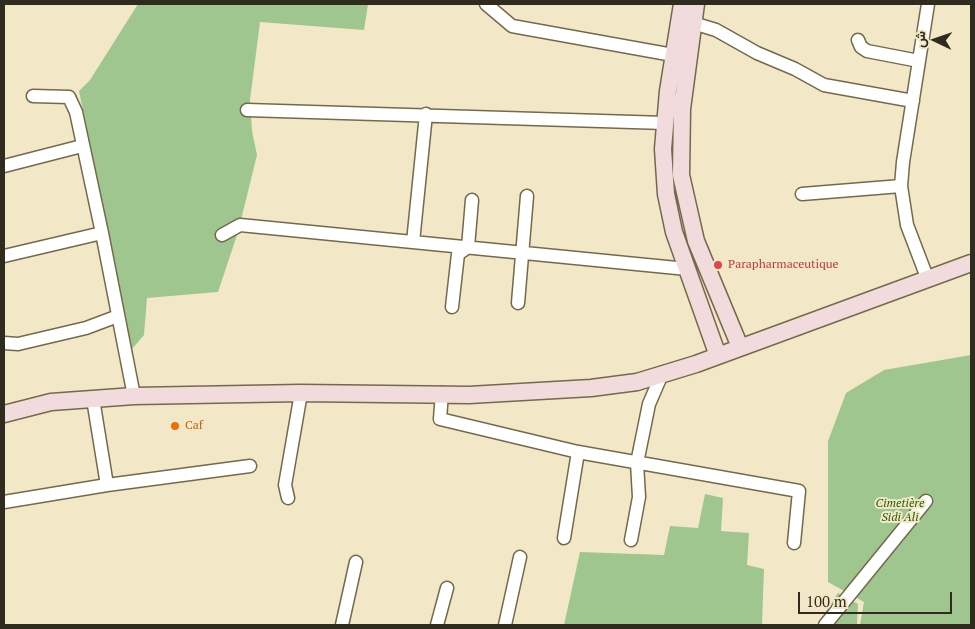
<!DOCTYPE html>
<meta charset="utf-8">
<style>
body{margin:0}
#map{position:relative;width:975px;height:629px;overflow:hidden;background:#f2e8c7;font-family:"PT Serif",Vazirmatn,serif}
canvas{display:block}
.frame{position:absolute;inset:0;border:5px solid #2f2b1e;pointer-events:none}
.north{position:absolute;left:910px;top:15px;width:50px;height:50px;-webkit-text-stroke:4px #f2e8c7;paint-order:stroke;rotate:273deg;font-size:14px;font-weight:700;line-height:20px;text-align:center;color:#2f2b1e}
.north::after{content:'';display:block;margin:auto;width:18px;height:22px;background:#2f2b1e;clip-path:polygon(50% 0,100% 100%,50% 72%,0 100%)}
.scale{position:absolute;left:798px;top:592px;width:154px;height:22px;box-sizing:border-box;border:2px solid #2f2b1e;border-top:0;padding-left:6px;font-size:15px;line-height:18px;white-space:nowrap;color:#2f2b1e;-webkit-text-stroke:4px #f2e8c7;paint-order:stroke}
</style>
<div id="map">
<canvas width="975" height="629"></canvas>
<div class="frame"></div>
<div class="north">ش</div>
<div class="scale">100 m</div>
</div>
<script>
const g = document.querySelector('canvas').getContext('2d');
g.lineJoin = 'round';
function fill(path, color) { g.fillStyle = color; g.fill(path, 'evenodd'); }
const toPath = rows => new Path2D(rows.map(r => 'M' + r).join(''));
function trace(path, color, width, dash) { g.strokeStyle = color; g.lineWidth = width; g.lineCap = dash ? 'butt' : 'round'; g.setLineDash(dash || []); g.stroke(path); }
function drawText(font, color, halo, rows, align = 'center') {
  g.font = font + ' "PT Serif",serif'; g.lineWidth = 4; g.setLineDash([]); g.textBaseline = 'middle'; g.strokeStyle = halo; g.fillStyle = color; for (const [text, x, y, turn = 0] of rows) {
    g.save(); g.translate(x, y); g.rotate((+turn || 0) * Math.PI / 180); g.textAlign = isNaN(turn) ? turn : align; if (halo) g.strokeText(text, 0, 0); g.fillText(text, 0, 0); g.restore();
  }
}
fill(toPath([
 [138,4,368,4,364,30,260,22,250,100,252,131,257,155,238,232,218,292,147,298,144,335,132,349,79,91,90,80],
 [971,355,971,625,860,625,864,602,828,582,828,441,846,393,884,370],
 [705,494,723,498,721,531,749,533,747,565,764,569,762,625,564,625,580,552,664,555,670,526,698,528],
 [838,593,858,604,857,625,817,625]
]), '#a0c68f');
const street = toPath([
 [486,4,512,26,673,55],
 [693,23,716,30,757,53,795,69,824,85,913,101],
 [858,40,861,47,867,51,919,61],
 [33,96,69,97,76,112,102,233,134,396],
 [247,110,665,123],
 [4,166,82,146],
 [802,194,901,186],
 [222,235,240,225,687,269],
 [413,242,426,114],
 [4,256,102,233],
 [928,280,907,225,901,186,903,162,928,4],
 [518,303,527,196],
 [452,307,458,254,468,247,472,200],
 [4,343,18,344,86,328,118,316],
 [442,393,440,419,578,452,799,491,794,543],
 [93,399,107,485],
 [288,498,285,485,301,393],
 [4,502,107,485,250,466],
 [564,538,578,452],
 [631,540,639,497,637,463,649,404,662,374],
 [342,625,356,562],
 [437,625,447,588],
 [505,625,520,557],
 [825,625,926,501]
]);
const secondary = toPath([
 [682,4,668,91,663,149,666,194,674,232,718,356],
 [696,4,682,109,681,175,696,241,740,347],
 [4,414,51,402,134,396,301,393,469,395,591,388,637,382,696,364,971,263]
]);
trace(street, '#73694c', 15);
trace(secondary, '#73694c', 19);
trace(street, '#fff', 12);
trace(secondary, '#f1dbdc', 16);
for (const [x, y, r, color] of [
 [718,265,5,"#e0444e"],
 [175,426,5,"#e8710a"]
]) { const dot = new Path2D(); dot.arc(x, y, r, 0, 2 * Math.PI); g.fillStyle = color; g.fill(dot); trace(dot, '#f2e8c7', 2); }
drawText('12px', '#be3a42', '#f2e8c7', [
 ["Parapharmaceutique",728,265]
], 'left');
drawText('12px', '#c56008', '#f2e8c7', [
 ["Caf",185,426]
], 'left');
drawText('italic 12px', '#285b00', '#f2e8c7', [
 ["Cimetière",900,504],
 ["Sidi Ali",900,518]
]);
</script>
